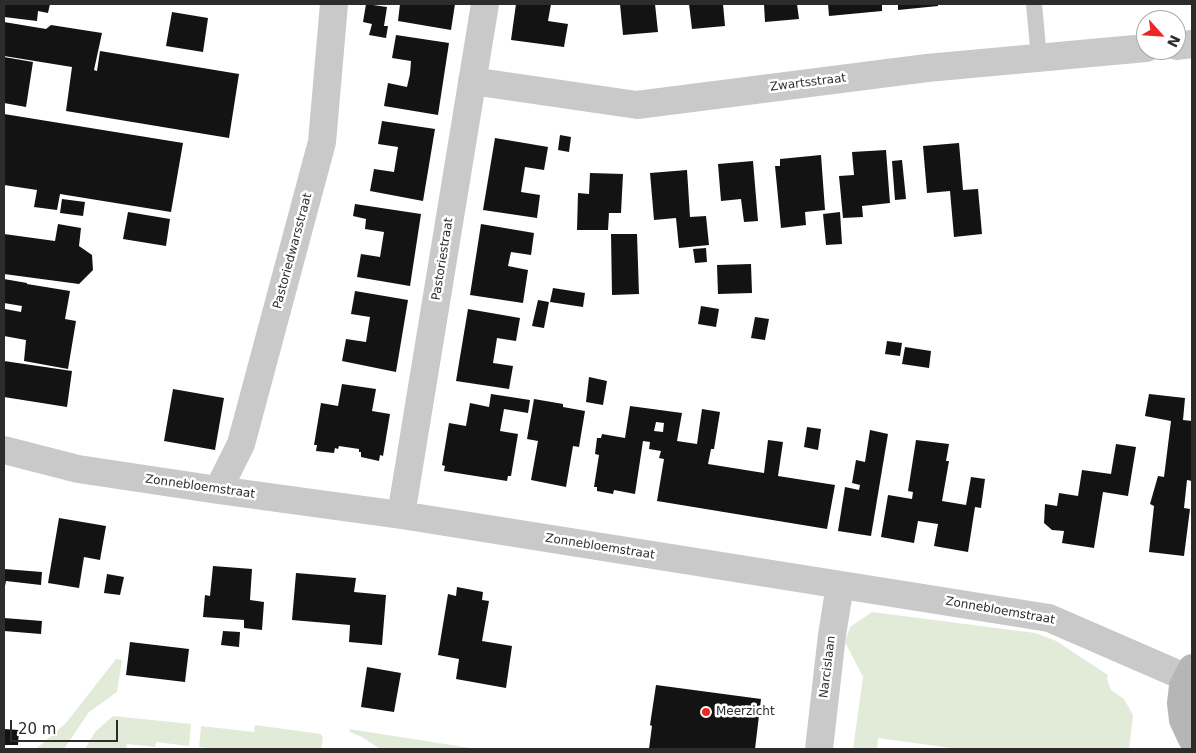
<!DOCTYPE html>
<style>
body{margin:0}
#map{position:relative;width:1196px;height:753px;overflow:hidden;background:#fff;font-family:"DejaVu Sans",sans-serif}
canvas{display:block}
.frame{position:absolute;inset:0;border:5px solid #2c2c2c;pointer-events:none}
.north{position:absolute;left:1136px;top:10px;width:50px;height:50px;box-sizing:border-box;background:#fff;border:1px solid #ababab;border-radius:50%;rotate:116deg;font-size:14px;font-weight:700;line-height:20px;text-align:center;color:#2c2c2c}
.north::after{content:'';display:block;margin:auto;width:18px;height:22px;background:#ed2624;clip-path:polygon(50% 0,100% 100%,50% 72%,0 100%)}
.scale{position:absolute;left:10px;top:720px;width:108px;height:22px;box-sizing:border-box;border:2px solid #2c2c2c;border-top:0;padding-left:6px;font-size:15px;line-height:18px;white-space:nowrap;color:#2c2c2c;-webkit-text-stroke:4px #fff;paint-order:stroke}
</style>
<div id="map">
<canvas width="1196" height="753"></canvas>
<div class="frame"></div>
<div class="north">N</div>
<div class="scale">20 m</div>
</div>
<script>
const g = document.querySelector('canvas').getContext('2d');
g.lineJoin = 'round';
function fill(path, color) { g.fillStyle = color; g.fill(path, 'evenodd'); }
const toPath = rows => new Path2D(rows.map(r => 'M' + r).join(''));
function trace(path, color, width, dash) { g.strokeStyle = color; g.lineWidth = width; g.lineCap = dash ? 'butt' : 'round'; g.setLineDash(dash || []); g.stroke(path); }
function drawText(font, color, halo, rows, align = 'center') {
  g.font = font + ' "DejaVu Sans",sans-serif'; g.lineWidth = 5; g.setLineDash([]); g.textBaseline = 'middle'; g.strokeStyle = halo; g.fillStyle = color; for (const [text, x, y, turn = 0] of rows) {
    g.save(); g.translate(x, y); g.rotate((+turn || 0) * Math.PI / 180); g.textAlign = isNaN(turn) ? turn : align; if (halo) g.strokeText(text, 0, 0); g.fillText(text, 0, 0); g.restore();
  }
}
fill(toPath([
 [872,612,1035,633,1056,641,1108,675,1107,679,1111,690,1124,699,1133,715,1129,749,958,749,878,738,877,749,853,749,863,677,845,642,850,627],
 [116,659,122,660,117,692,89,712,64,749,36,749,66,723],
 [113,716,191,724,189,746,156,742,155,747,127,744,126,749,85,749,95,732],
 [255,725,321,734,323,738,321,749,216,749,199,747,201,726,254,732],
 [349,729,477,749,380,749,362,737,350,732]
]), '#e1ebd8');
fill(toPath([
 [4,4,50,4,48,13,38,11,37,21,4,17],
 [366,4,387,7,384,26,388,26,386,38,369,35,372,24,363,22],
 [400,4,455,4,451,30,398,21],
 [516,4,551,4,548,21,568,24,564,47,511,40],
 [620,4,655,4,658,32,623,35],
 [689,4,723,4,725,26,692,29],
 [764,4,797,4,799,19,765,22],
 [828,4,882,4,882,11,829,16],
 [898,4,938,4,938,6,898,10],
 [172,12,208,18,203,52,166,46],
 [4,22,46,29,51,25,102,33,94,70,97,71,100,51,239,74,229,138,66,111,72,67,4,56],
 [396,35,449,43,438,115,384,106,388,83,407,87,410,74,411,61,392,58],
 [4,57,33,62,26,107,4,103],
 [4,114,183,143,171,212,60,194,57,210,34,207,37,190,4,185],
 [382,121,435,129,423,201,370,191,374,169,394,172,398,147,378,144],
 [560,135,571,137,569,152,558,150],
 [495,138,548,147,544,170,525,167,521,192,540,195,537,218,483,210],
 [959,143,963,190,978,189,982,234,954,237,950,191,927,193,923,146],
 [886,150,890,203,862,206,863,217,843,218,839,176,854,175,852,152],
 [821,155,825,210,805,212,806,225,781,228,775,166,780,166,780,159],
 [902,160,906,199,895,200,892,161],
 [753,161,758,221,744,222,741,199,721,201,718,164],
 [687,170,690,217,706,216,709,245,679,248,676,218,654,220,650,173],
 [590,173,623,174,621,213,609,213,608,230,577,230,578,193,589,194],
 [62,199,85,202,83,216,60,213],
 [355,204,421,214,410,286,357,277,361,254,380,257,384,232,365,229,366,219,353,216],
 [128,212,170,219,166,246,123,239],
 [840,212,842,244,826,245,823,214],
 [58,224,81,228,79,246,92,255,93,270,79,284,4,274,4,234,55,241],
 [481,224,534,233,531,255,511,252,508,266,528,270,523,303,470,295],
 [611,234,637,234,639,294,612,295],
 [706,248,707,262,695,263,693,249],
 [751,264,752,293,718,294,717,265],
 [4,279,27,283,27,284,70,291,65,319,76,321,68,369,24,361,26,340,4,336,5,309,21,312,22,306,4,303],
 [553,288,585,293,583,307,550,302],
 [355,291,408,300,396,372,342,361,346,339,366,342,370,317,351,314],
 [538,300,549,302,544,328,532,326],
 [701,306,719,309,716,327,698,324],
 [468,309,520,318,516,341,497,338,493,363,513,366,509,389,456,381],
 [755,317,769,319,765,340,751,338],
 [887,341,902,343,900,356,885,354],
 [905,347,931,351,929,368,902,364],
 [4,361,72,371,67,407,4,397],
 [589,377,607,381,603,405,586,402],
 [342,384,376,389,372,411,390,414,383,456,380,455,379,461,361,457,361,452,359,452,359,449,339,446,338,449,335,448,334,453,316,451,317,445,314,445,321,403,338,406],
 [173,389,224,398,215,450,164,441],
 [491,394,530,400,528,413,504,409,500,431,518,434,511,476,508,476,507,481,444,471,445,466,442,465,449,423,466,426,470,403,489,407],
 [1149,394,1185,398,1183,420,1192,421,1192,481,1187,480,1184,508,1190,509,1184,556,1149,552,1154,506,1150,504,1158,476,1164,477,1171,421,1145,416],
 [534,399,563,404,563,407,585,411,579,447,573,446,566,487,531,480,538,441,527,439],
 [630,406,682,413,677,441,697,444,702,409,720,412,714,449,711,449,708,464,764,473,768,440,783,442,778,476,835,485,827,529,657,501,664,459,659,458,661,451,649,449,650,442,643,441,635,494,614,490,613,494,597,491,597,487,594,487,599,455,595,454,597,438,601,438,602,434,625,438],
 [656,422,664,423,663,432,654,431],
 [807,427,821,429,818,450,804,447],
 [870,430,888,434,871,536,838,531,845,487,859,490,860,485,852,483,856,460,865,462],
 [916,440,949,444,946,461,949,461,942,501,966,505,971,477,985,479,981,508,975,507,968,552,934,546,938,524,918,521,914,543,881,537,888,495,912,499,913,492,908,491],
 [1116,444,1136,447,1128,496,1103,492,1094,548,1062,543,1064,531,1052,530,1044,523,1045,504,1057,506,1059,493,1078,496,1082,470,1111,474],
 [59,518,106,526,100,560,84,557,79,588,48,583],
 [213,566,252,569,250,600,264,602,262,630,244,628,244,620,203,617,205,595,210,596],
 [4,569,42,572,41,585,6,581,5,586,4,586],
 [296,573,356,578,354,592,386,595,382,645,349,642,350,625,292,620],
 [107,574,124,577,120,595,104,593],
 [457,587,483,592,482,600,489,601,482,641,512,646,506,688,456,679,459,659,438,655,448,594,456,596],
 [4,618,42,621,41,634,4,631],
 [223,631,240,632,239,647,221,645],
 [130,642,189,649,185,682,126,675],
 [367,667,401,673,394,712,361,707],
 [656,685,761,699,755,749,649,749,652,726,650,725],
 [4,729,19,730,18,745,4,745]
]), '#131313');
trace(toPath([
 [1034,4,1039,58]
]), '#c9c9c9', 16);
trace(toPath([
 [1176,46,1192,44],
 [472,81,637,105,927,68,1146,48],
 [4,450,78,469,218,490,401,515,1049,618,1187,678],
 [218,490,241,444,322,142,334,4],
 [401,515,485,4],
 [819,749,832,635,840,585]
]), '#c9c9c9', 28);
trace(toPath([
 [1192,668,1183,686,1181,703,1183,720,1192,739]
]), '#b6b6b6', 28);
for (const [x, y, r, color] of [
 [706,712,5,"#ed2624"]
]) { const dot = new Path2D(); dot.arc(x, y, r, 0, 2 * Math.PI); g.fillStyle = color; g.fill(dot); trace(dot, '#fff', 2); }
drawText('12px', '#2c2c2c', '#fff', [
 ["Zwartsstraat",808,83,-7],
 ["Pastoriedwarsstraat",293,251,-75],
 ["Pastoriestraat",443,259,-81],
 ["Zonnebloemstraat",200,487,8],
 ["Zonnebloemstraat",600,547,9],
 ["Zonnebloemstraat",1000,611,10],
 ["Narcislaan",828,667,-83]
]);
drawText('12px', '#2c2c2c', '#fff', [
 ["Meerzicht",716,712]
], 'left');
</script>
